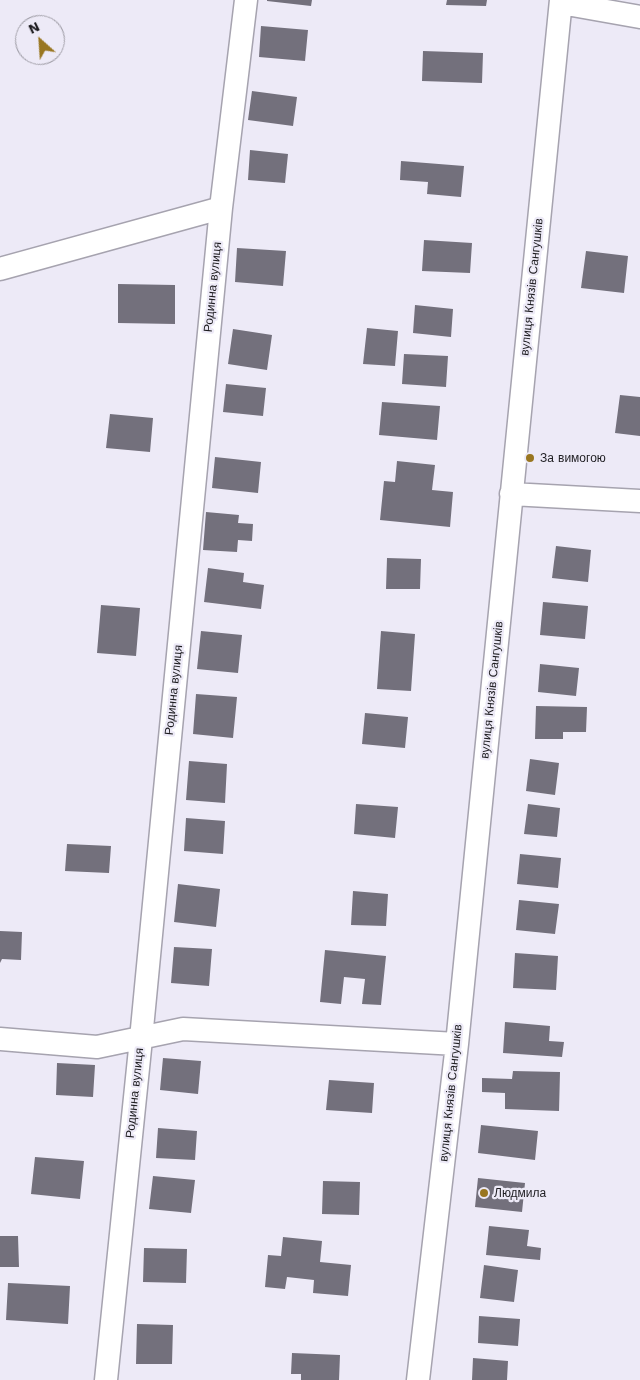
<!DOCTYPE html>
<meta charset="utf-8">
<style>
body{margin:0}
#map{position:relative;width:640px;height:1380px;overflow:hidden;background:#edeaf7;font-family:"Work Sans",sans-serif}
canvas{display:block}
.north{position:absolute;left:15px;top:15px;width:50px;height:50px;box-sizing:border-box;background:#edeaf7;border:1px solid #9a98a1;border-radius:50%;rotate:334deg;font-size:14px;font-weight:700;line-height:20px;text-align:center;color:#1e1d21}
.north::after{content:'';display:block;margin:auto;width:18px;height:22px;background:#997620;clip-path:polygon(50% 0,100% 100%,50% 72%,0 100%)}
</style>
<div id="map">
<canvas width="640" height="1380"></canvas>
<div class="north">N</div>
</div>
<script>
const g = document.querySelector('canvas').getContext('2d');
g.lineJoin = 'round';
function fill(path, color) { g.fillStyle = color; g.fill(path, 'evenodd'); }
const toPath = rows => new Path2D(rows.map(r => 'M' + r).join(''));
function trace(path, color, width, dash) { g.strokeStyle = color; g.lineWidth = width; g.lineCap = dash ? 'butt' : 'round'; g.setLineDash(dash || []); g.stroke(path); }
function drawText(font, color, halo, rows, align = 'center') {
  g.font = font + ' "Work Sans",sans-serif'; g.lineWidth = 4.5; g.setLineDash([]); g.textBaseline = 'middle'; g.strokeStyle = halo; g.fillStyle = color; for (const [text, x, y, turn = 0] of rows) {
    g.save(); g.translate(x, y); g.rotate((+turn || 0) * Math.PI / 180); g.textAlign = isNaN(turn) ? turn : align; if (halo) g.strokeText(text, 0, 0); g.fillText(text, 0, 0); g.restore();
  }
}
fill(toPath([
 [267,0,312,0,311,6,267,1],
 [447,0,487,0,486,6,446,5],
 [261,26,308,30,305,61,259,57],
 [423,51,483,53,482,83,422,81],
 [252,91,297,97,293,126,248,120],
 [250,150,288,154,285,183,248,180],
 [401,161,464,166,461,197,427,194,428,182,400,180],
 [424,240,472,243,470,273,422,271],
 [237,248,286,251,283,286,235,282],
 [586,251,628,256,624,293,581,288],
 [118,284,175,285,175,324,118,323],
 [415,305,453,309,451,337,413,333],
 [367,328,398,331,395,366,363,364],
 [233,329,272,335,267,370,228,364],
 [404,354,448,356,446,387,402,384],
 [226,384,266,388,263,416,223,412],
 [620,395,640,397,640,436,615,433],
 [382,402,440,406,437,440,379,435],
 [110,414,153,418,150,452,106,448],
 [215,457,261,462,258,493,212,488],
 [397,461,435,465,432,490,453,492,450,527,380,520,384,481,395,482],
 [206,512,239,515,238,523,253,524,252,541,238,540,237,552,203,550],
 [556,546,591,550,588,582,552,578],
 [387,558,421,559,420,589,386,589],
 [208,568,244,573,243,582,264,585,261,609,204,602],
 [543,602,588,606,585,639,540,635],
 [101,605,140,608,136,656,97,653],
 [201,631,242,635,238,673,197,669],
 [381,631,415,634,411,691,377,689],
 [540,664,579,668,576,696,538,692],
 [196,694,237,697,233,738,193,734],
 [536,706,587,707,586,732,563,732,563,739,535,739],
 [365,713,408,717,405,748,362,744],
 [530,759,559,763,555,795,526,791],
 [189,761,227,764,225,803,186,800],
 [356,804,398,807,395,838,354,834],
 [528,804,560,808,557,837,524,834],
 [186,818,225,821,223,854,184,851],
 [67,844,111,846,109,873,65,871],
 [520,854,561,858,558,888,517,884],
 [178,884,220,889,216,927,174,922],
 [353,891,388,894,386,926,351,925],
 [519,900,559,904,555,934,516,930],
 [0,931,22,932,21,960,2,959,0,963],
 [174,947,212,949,209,986,171,983],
 [325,950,386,956,381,1005,362,1004,365,979,344,977,341,1004,320,1002],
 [515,953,558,956,556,990,513,988],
 [505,1022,550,1026,549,1041,564,1042,562,1057,503,1053],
 [163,1058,201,1061,198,1094,160,1090],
 [57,1063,95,1065,93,1097,56,1095],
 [513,1071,560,1072,559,1111,505,1109,505,1093,482,1092,482,1078,512,1079],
 [329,1080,374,1083,372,1113,326,1110],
 [481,1125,538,1131,535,1160,478,1153],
 [158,1128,197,1131,195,1160,156,1158],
 [35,1157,84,1161,80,1199,31,1194],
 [153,1176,195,1180,191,1213,149,1209],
 [478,1178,525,1183,522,1212,475,1207],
 [323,1181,360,1182,359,1215,322,1214],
 [489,1226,529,1230,527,1246,541,1248,540,1260,486,1255],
 [0,1236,18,1236,19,1267,0,1267],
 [283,1237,322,1241,320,1262,351,1265,348,1296,313,1293,314,1280,287,1277,285,1289,265,1287,268,1255,281,1256],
 [144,1248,187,1249,186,1283,143,1282],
 [484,1265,518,1270,514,1302,480,1298],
 [8,1283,70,1286,68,1324,6,1320],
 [479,1316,520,1319,518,1346,478,1343],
 [137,1324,173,1325,172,1364,136,1364],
 [292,1353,340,1355,339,1380,301,1380,301,1374,291,1374],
 [473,1358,508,1361,507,1380,472,1380]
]), '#73707c');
const minor = toPath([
 [561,3,640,17],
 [0,269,221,208],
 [511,494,640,501],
 [0,1039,97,1047,183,1029,457,1044],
 [106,1380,141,1039,221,208,246,0],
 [418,1380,457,1044,561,0]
]);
trace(minor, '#a6a3af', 25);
trace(minor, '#fff', 22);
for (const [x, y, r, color] of [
 [530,458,5,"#997620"],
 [484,1193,5,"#997620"]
]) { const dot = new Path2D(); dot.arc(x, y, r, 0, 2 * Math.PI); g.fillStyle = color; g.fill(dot); trace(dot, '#edeaf7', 2); }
drawText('12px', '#1e1d21', '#edeaf7', [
 ["Родинна вулиця",213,287,-84],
 ["вулиця Князів Сангушків",532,287,-84],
 ["Родинна вулиця",174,690,-84],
 ["вулиця Князів Сангушків",492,690,-84],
 ["Родинна вулиця",135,1093,-84],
 ["вулиця Князів Сангушків",451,1093,-84]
]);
drawText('12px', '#1e1d21', '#edeaf7', [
 ["За вимогою",540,458],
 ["Людмила",494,1193]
], 'left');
</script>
